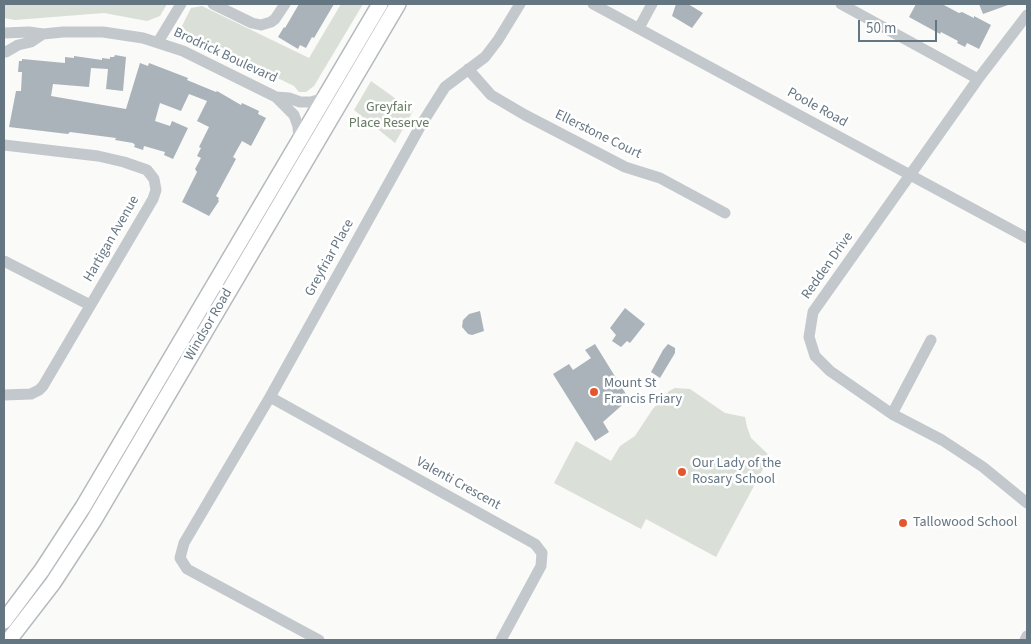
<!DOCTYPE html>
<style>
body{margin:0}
#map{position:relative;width:1031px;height:644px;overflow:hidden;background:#fafaf8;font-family:"Source Sans 3",sans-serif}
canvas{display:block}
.frame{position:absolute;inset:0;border:5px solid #657683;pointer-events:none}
.scale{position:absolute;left:858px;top:20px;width:79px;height:22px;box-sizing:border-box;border:2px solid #657683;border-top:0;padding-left:6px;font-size:15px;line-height:18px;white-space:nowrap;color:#657683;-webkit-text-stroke:4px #fff;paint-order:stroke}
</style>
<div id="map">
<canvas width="1031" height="644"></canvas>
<div class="frame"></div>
<div class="scale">50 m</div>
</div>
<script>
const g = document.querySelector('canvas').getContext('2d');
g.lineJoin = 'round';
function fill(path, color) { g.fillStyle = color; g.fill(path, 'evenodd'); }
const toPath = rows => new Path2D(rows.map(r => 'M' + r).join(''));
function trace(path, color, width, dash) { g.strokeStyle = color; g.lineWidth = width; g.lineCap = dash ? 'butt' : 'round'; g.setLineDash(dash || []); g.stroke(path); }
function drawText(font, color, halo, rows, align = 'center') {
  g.font = font + ' "Source Sans 3",sans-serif'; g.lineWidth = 5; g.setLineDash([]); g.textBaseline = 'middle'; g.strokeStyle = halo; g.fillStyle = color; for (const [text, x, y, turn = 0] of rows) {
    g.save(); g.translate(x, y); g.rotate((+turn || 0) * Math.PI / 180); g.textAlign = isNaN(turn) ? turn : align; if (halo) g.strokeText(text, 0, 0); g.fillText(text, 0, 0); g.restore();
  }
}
fill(toPath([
 [4,4,167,4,160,16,147,21,104,13,15,20,4,18],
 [341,4,363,4,314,86,306,92,299,92,294,86,188,34,182,26,191,8,202,6,309,58],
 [371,81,413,111,395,143,354,110],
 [675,388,690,389,725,413,745,417,747,427,751,438,770,456,716,557,646,519,641,529,554,483,576,441,611,461,620,446,635,436,652,410,669,391]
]), '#dadfd7');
fill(toPath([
 [299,4,334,4,314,38,312,37,306,48,300,45,298,49,278,37,284,27,285,28],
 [676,4,688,4,703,13,692,28,672,16],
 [916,4,942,4,959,13,962,12,974,18,974,16,991,25,979,49,967,43,965,47,957,43,958,41,941,32,940,34,909,17],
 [979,4,1008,4,1008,5,983,14],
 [115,55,126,57,123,91,106,89,108,69,91,68,89,87,53,84,51,96,126,109,140,63,148,66,149,63,188,78,187,80,216,92,217,91,241,105,242,103,259,111,258,114,266,118,251,146,242,141,233,157,236,159,216,196,219,198,218,200,219,201,209,216,182,202,197,172,195,169,201,158,197,156,201,148,199,147,209,127,197,121,207,101,189,94,181,111,160,103,155,121,170,126,172,121,188,128,173,159,164,155,165,152,144,146,143,150,134,147,135,145,133,143,115,140,116,138,70,132,68,134,9,127,16,91,21,91,22,72,18,72,19,61,22,61,22,59,65,63,65,57,74,58,74,56,102,60,102,58,110,59,110,57,114,57],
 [625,308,645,324,630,343,627,341,621,347,612,341,616,335,610,328],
 [480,311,484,331,472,335,468,334,462,327,463,320,469,314],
 [595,344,629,399,603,422,609,432,595,441,553,374,569,364,573,370,591,358,585,350],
 [668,344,675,348,675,353,660,378,651,372,663,350]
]), '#aab3b9');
const major = toPath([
 [4,621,42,570,83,507,380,4],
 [9,640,53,583,94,520,398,4]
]);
trace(major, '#b5babe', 18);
trace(toPath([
 [213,4,252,23,261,25,271,22,275,19,285,4],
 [593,4,1027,238],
 [841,4,978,79],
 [1027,15,978,79,813,312,809,337,815,356,830,371,892,414,942,440,983,467,1027,503],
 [639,28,652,4],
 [4,33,29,32,43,34,63,32,103,32,143,38,183,51,276,97,294,115,298,126,299,142],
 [158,42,181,4],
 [6,52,18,45,31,42,43,34],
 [468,69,491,95,525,115,625,167,660,178,725,213],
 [276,97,289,98,300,102,311,102,321,99,326,95],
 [4,145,98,156,124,162,147,170,154,179,156,190,153,199,43,386,39,390,31,394,4,395],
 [4,261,90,305],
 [270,397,535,544,542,553,541,566,501,640],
 [892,414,931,340],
 [319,640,187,569,180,558,184,543,270,397,421,125,445,87,485,57,498,40,520,4],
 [1025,640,1027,636]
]), '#c3c8cc', 11);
trace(major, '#fff', 15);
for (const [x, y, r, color] of [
 [594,392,5,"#e4572e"],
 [682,472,5,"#e4572e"],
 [903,523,5,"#e4572e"]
]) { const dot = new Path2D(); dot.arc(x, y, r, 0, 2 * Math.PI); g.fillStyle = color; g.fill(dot); trace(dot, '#fff', 2); }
drawText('14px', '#657683', '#fff', [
 ["Brodrick Boulevard",225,56,25],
 ["Poole Road",817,108,29],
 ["Ellerstone Court",598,135,26],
 ["Hartigan Avenue",112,239,-60],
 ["Greyfriar Place",330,258,-61],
 ["Redden Drive",828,266,-55],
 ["Windsor Road",209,325,-60],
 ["Valenti Crescent",458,484,29]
]);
drawText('14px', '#687a64', '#fff', [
 ["Greyfair",389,108],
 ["Place Reserve",389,124]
]);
drawText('14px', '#657683', '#fff', [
 ["Mount St",604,384],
 ["Francis Friary",604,400],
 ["Our Lady of the",692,464],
 ["Rosary School",692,480],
 ["Tallowood School",913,523]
], 'left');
</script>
